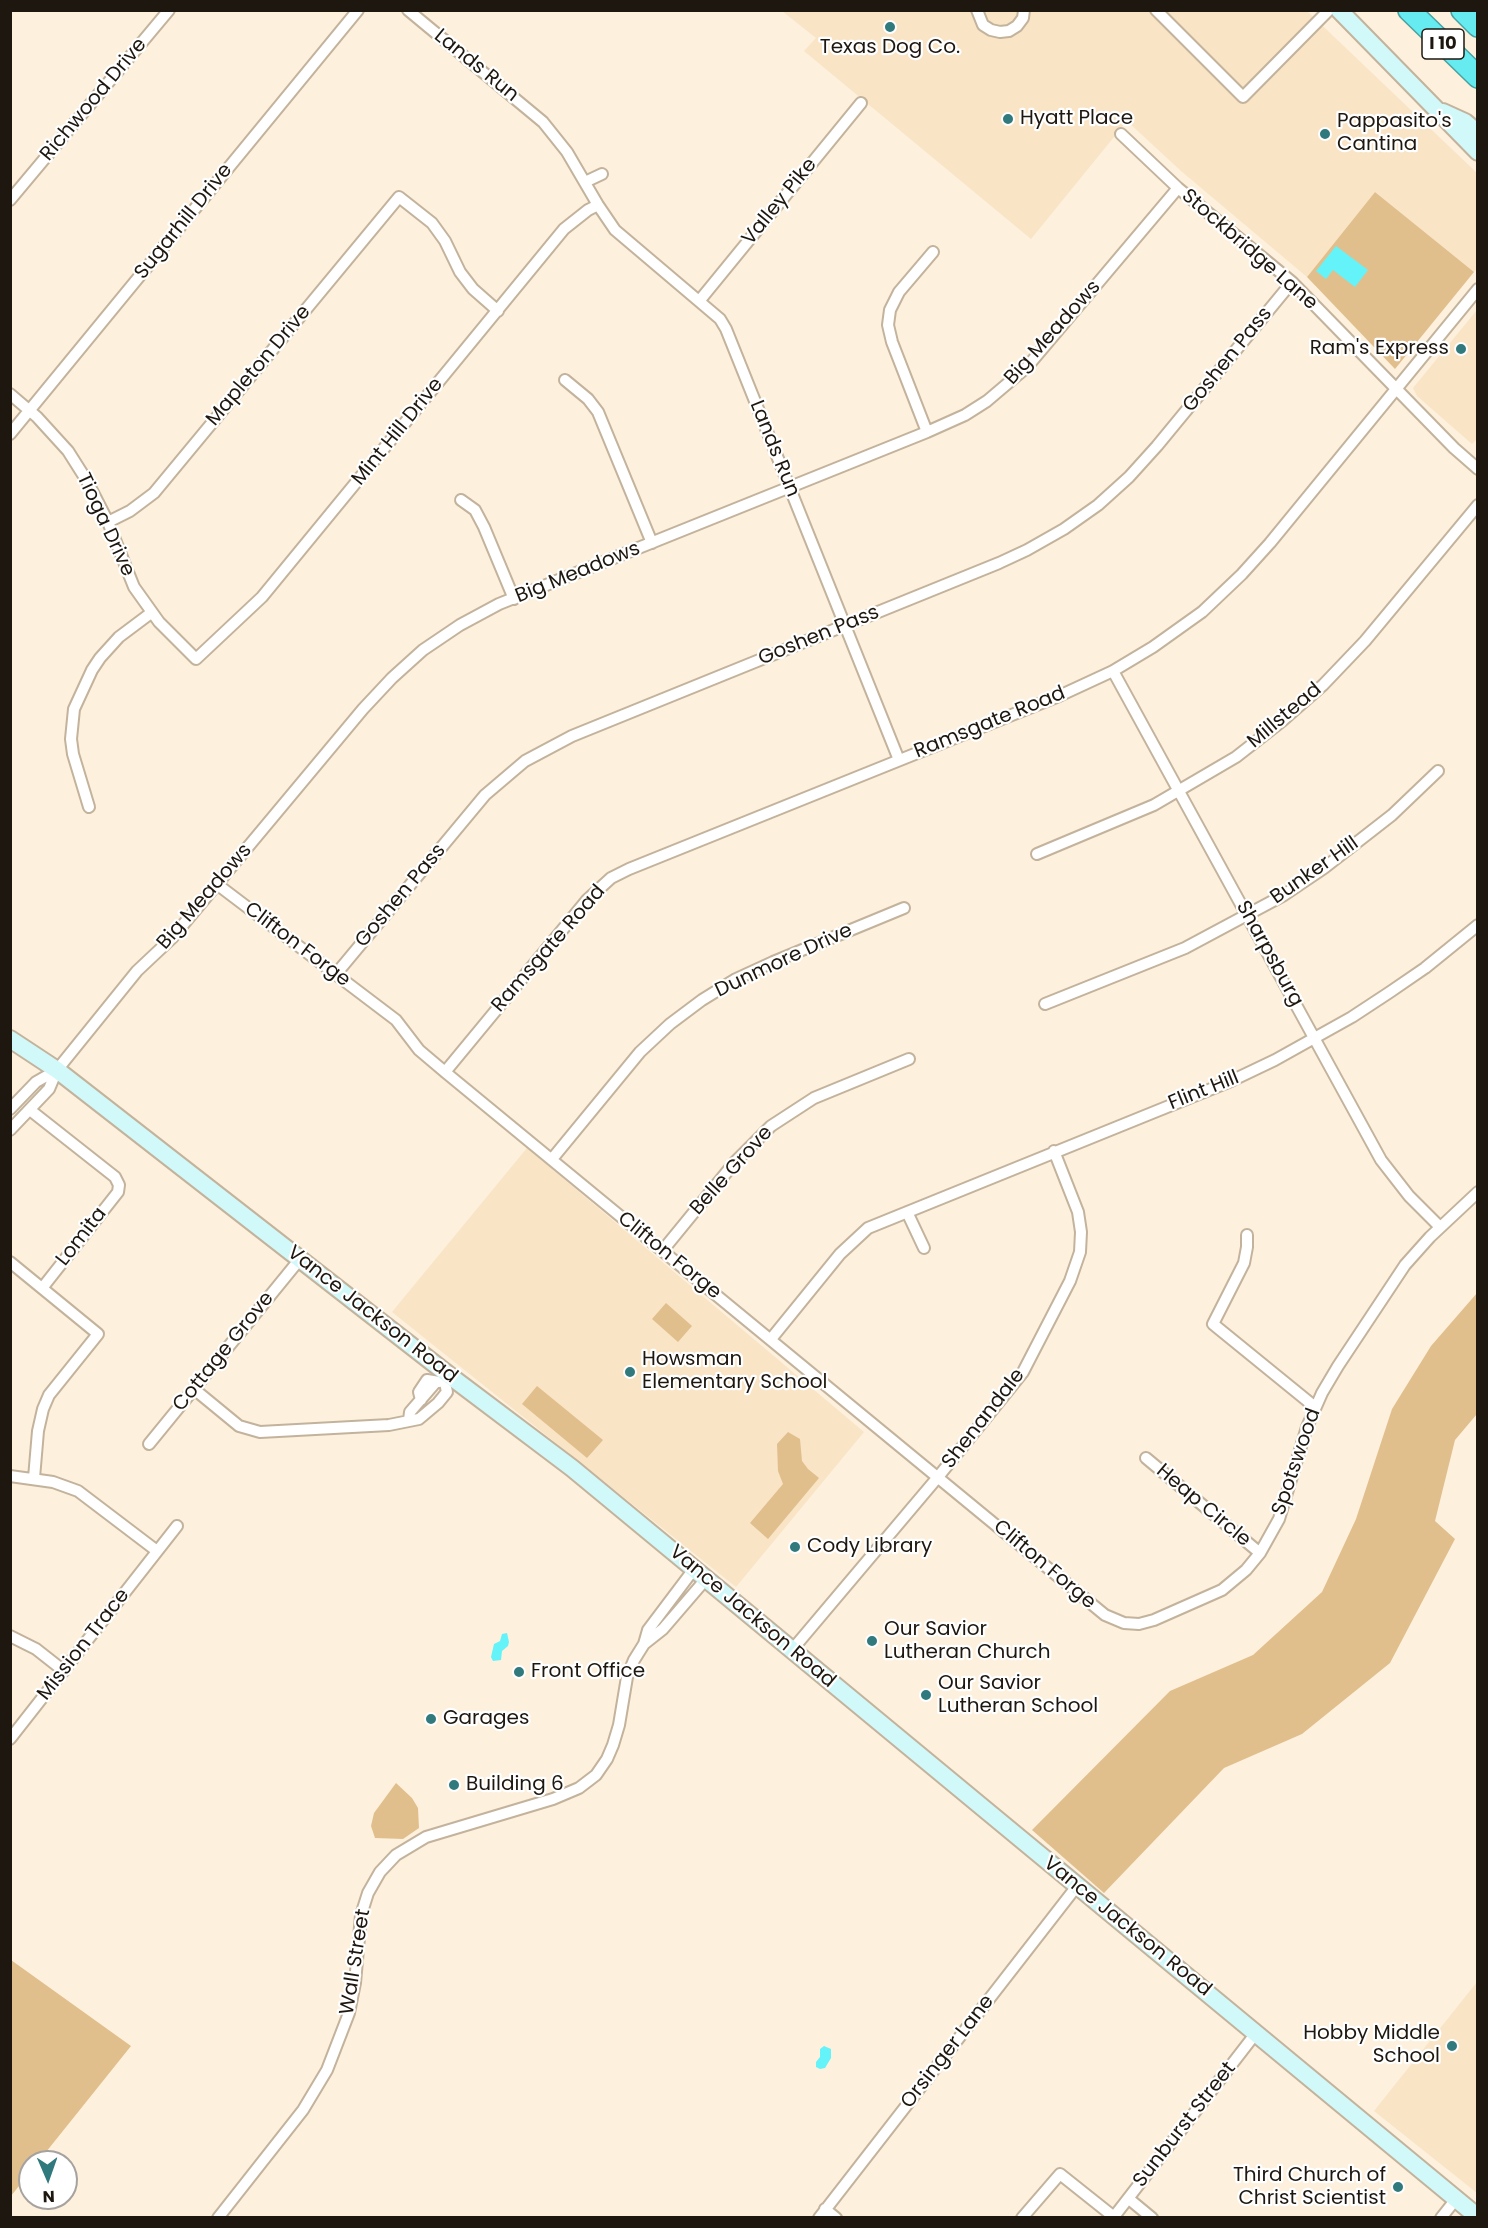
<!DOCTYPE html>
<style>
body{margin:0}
#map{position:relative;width:1488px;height:2228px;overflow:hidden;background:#fdf0dd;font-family:Poppins,sans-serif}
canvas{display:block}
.frame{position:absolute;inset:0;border:12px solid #1d170f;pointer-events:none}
.north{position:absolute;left:18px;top:2150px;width:60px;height:60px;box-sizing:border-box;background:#fff;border:2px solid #a5a29f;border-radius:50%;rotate:178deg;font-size:16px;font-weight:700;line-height:24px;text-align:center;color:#1d170f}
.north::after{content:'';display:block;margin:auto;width:21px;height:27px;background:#30797c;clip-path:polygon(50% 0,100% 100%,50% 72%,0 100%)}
</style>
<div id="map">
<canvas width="1488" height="2228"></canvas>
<div class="frame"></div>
<div class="north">N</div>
</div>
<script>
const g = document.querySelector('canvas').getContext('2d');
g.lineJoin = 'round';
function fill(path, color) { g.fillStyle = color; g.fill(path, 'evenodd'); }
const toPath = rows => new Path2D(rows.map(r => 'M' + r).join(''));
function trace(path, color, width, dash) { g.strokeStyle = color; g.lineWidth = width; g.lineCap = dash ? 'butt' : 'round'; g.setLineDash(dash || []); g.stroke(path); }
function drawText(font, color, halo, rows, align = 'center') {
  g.font = font + ' Poppins,sans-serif'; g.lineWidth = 4.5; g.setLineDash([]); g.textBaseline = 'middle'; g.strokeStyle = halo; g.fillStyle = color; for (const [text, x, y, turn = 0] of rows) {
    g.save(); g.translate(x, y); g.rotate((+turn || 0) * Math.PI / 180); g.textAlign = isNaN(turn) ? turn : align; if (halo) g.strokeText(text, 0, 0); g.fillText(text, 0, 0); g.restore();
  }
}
fill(toPath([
 [782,11,1307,11,1477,173,1477,268,1474,272,1375,192,1307,277,1181,171,1127,121,1031,239,804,51,816,38],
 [1477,310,1478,438,1472,444,1417,396,1413,388],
 [527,1148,864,1432,736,1587,392,1312],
 [1477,1982,1477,2193,1374,2111]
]), '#f9e4c6');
fill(toPath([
 [1375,192,1474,272,1395,369,1307,277],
 [1477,1293,1477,1414,1455,1440,1435,1521,1455,1539,1390,1663,1302,1734,1224,1768,1104,1893,1032,1830,1170,1691,1253,1655,1322,1592,1356,1519,1392,1409,1431,1346],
 [666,1303,692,1326,678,1342,652,1319],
 [537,1386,603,1440,587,1458,522,1404],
 [788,1432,800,1439,802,1461,808,1469,819,1478,768,1539,750,1523,783,1484,778,1471,777,1444],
 [396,1783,412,1798,418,1808,419,1828,403,1839,375,1838,371,1826,374,1813],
 [11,1960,131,2046,38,2162,30,2162,30,2172,11,2196]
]), '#e1bf8d');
fill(toPath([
 [1336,246,1368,270,1355,287,1333,270,1326,279,1316,271],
 [507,1633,509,1642,508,1646,502,1651,501,1660,493,1661,491,1657,494,1644,500,1641,502,1634],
 [824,2046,831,2049,831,2058,825,2068,820,2069,816,2067,816,2062,820,2057,820,2049]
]), '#64f3f8');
const street = toPath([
 [408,10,543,122,567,152,598,205,615,230,720,319,726,329,899,760],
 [977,10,983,25,991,30,1000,32,1009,31,1017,26,1023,18,1024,10],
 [1156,10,1243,97,1329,10],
 [1121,134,1178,188,1292,282,1454,448,1478,469],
 [585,182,602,174],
 [10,200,169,10],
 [700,300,861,103],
 [565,380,588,399,598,412,652,543],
 [10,394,37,417,68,451,87,481,108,522,134,587,159,622,196,659,262,597,564,229,588,210,598,205],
 [927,432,892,342,888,325,890,310,899,292,933,252],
 [10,434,358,10],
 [461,500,475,510,484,527,514,599],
 [108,522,130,511,154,493,399,197,432,223,445,241,460,272,473,289,498,311],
 [1113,671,1381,1160,1409,1196,1440,1227],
 [89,807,73,754,71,739,74,709,92,670,100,658,119,637,151,613],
 [1037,854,1154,805,1236,757,1282,721,1323,685,1365,641,1478,505],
 [218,885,396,1020,419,1050,445,1072,1105,1615,1124,1623,1139,1624,1154,1620,1222,1590,1246,1570,1260,1553,1279,1519,1307,1427,1322,1393,1338,1366,1405,1265,1430,1237,1478,1192],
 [336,974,485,795,525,761,572,736,999,563,1027,550,1064,529,1098,505,1129,477,1157,446,1292,282],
 [1045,1004,1185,948,1284,895,1324,868,1392,815,1438,771],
 [445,1072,587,900,611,878,629,869,1059,696,1113,671,1153,647,1202,612,1242,574,1270,543,1478,289],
 [10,1109,36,1082,57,1070],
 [30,1110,115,1177,119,1185,118,1192,43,1287],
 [10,1130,49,1089,57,1070,137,971,172,938,363,709,392,678,423,650,460,625,499,604,927,432,965,415,987,401,1027,367,1178,188],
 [552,1159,640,1052,670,1024,702,1000,736,979,773,962,904,908],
 [907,1212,924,1248],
 [1247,1235,1247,1247,1244,1263,1213,1324,1315,1407],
 [663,1250,735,1162,771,1126,814,1098,909,1059],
 [10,1262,98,1334,49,1395,43,1409,38,1431,34,1478],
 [771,1339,840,1254,868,1228,1231,1081,1275,1060,1352,1017,1390,992,1425,968,1478,925],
 [194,1389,239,1426,260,1432,389,1425,419,1419,438,1403,447,1392,445,1383],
 [421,1400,419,1392,427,1380,439,1382],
 [409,1420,410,1412,436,1382],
 [149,1444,300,1259],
 [1146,1458,1260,1553],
 [10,1476,53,1482,78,1491,157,1551],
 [10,1636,36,1649,64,1671],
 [644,1644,663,1629,706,1579],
 [792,1650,938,1477,1023,1372,1070,1281,1080,1252,1081,1232,1078,1212,1054,1151],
 [10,1739,177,1526],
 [1129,2199,1152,2218],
 [825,2209,836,2218],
 [218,2218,303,2110,327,2070,349,2013,355,1983,361,1915,368,1893,380,1872,396,1855,426,1837,553,1799,579,1788,596,1775,607,1759,613,1745,619,1725,627,1677,634,1660,644,1644,648,1630,694,1569],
 [819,2218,1077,1886],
 [1022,2218,1060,2174,1114,2217],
 [1113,2218,1256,2033],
 [1441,2218,1456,2199]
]);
const secondary = toPath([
 [1339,10,1478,152],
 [1443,112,1465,122,1478,133],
 [10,1039,57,1070,450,1376,572,1468,1478,2217]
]);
const highway = toPath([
 [1409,10,1478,77],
 [1462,10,1478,26]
]);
trace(street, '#c3b39c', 14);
trace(secondary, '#c3b39c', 20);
trace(highway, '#4ca1a1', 24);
trace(street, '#fff', 10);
trace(secondary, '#d1f9fa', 16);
trace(highway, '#65ebf0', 21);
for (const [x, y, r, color] of [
 [890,27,6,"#30797c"],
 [1008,119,6,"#30797c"],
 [1325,134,6,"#30797c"],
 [1461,349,6,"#30797c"],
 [630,1372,6,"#30797c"],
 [795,1547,6,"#30797c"],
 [872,1641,6,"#30797c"],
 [519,1672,6,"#30797c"],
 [926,1695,6,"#30797c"],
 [431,1719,6,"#30797c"],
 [454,1785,6,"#30797c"],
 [1452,2046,6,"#30797c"],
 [1398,2187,6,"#30797c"]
]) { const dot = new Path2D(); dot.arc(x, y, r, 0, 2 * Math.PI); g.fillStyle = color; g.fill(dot); trace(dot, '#fff', 2); }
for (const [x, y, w] of [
 [1443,44,42]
]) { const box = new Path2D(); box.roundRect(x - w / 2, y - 15, w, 30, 4.5); g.fillStyle = '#fff'; g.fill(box); trace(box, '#1d170f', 1.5); }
drawText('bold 18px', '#1d170f', null, [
 ["I 10",1443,44]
]);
drawText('20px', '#1d170f', '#fff', [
 ["Texas Dog Co.",890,48,"center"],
 ["Hyatt Place",1020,119],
 ["Pappasito's",1337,122],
 ["Cantina",1337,145],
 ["Ram's Express",1449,349,"right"],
 ["Howsman",642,1360],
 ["Elementary School",642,1383],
 ["Cody Library",807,1547],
 ["Our Savior",884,1630],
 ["Lutheran Church",884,1653],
 ["Front Office",531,1672],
 ["Our Savior",938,1684],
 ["Lutheran School",938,1707],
 ["Garages",443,1719],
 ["Building 6",466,1785],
 ["Hobby Middle",1440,2034,"right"],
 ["School",1440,2057,"right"],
 ["Third Church of",1386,2176,"right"],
 ["Christ Scientist",1386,2199,"right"]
], 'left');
drawText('20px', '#1d170f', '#fff', [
 ["Lands Run",476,66,39],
 ["Richwood Drive",94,100,-50],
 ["Valley Pike",780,202,-51],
 ["Sugarhill Drive",184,222,-51],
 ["Stockbridge Lane",1249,250,41],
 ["Big Meadows",1053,333,-48],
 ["Goshen Pass",1228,360,-51],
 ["Mapleton Drive",259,366,-50],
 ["Mint Hill Drive",398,432,-51],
 ["Lands Run",774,449,68],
 ["Tioga Drive",105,525,65],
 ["Big Meadows",578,573,-22],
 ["Goshen Pass",819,636,-22],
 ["Millstead",1285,716,-40],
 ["Ramsgate Road",990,723,-22],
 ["Bunker Hill",1315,871,-35],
 ["Goshen Pass",401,896,-50],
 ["Big Meadows",205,897,-49],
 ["Clifton Forge",297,945,37],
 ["Ramsgate Road",549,949,-49],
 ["Sharpsburg",1269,954,61],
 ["Dunmore Drive",784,961,-25],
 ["Flint Hill",1204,1091,-22],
 ["Belle Grove",732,1171,-48],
 ["Lomita",82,1237,-52],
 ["Clifton Forge",669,1256,39],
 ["Vance Jackson Road",372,1315,38],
 ["Cottage Grove",224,1352,-51],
 ["Shenandale",984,1419,-52],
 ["Spotswood",1297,1462,-71],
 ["Heap Circle",1203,1506,40],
 ["Clifton Forge",1044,1565,40],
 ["Vance Jackson Road",752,1617,40],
 ["Mission Trace",84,1645,-52],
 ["Vance Jackson Road",1127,1927,39],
 ["Wall Street",356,1962,-81],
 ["Orsinger Lane",948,2052,-52],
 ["Sunburst Street",1185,2125,-52]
]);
</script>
